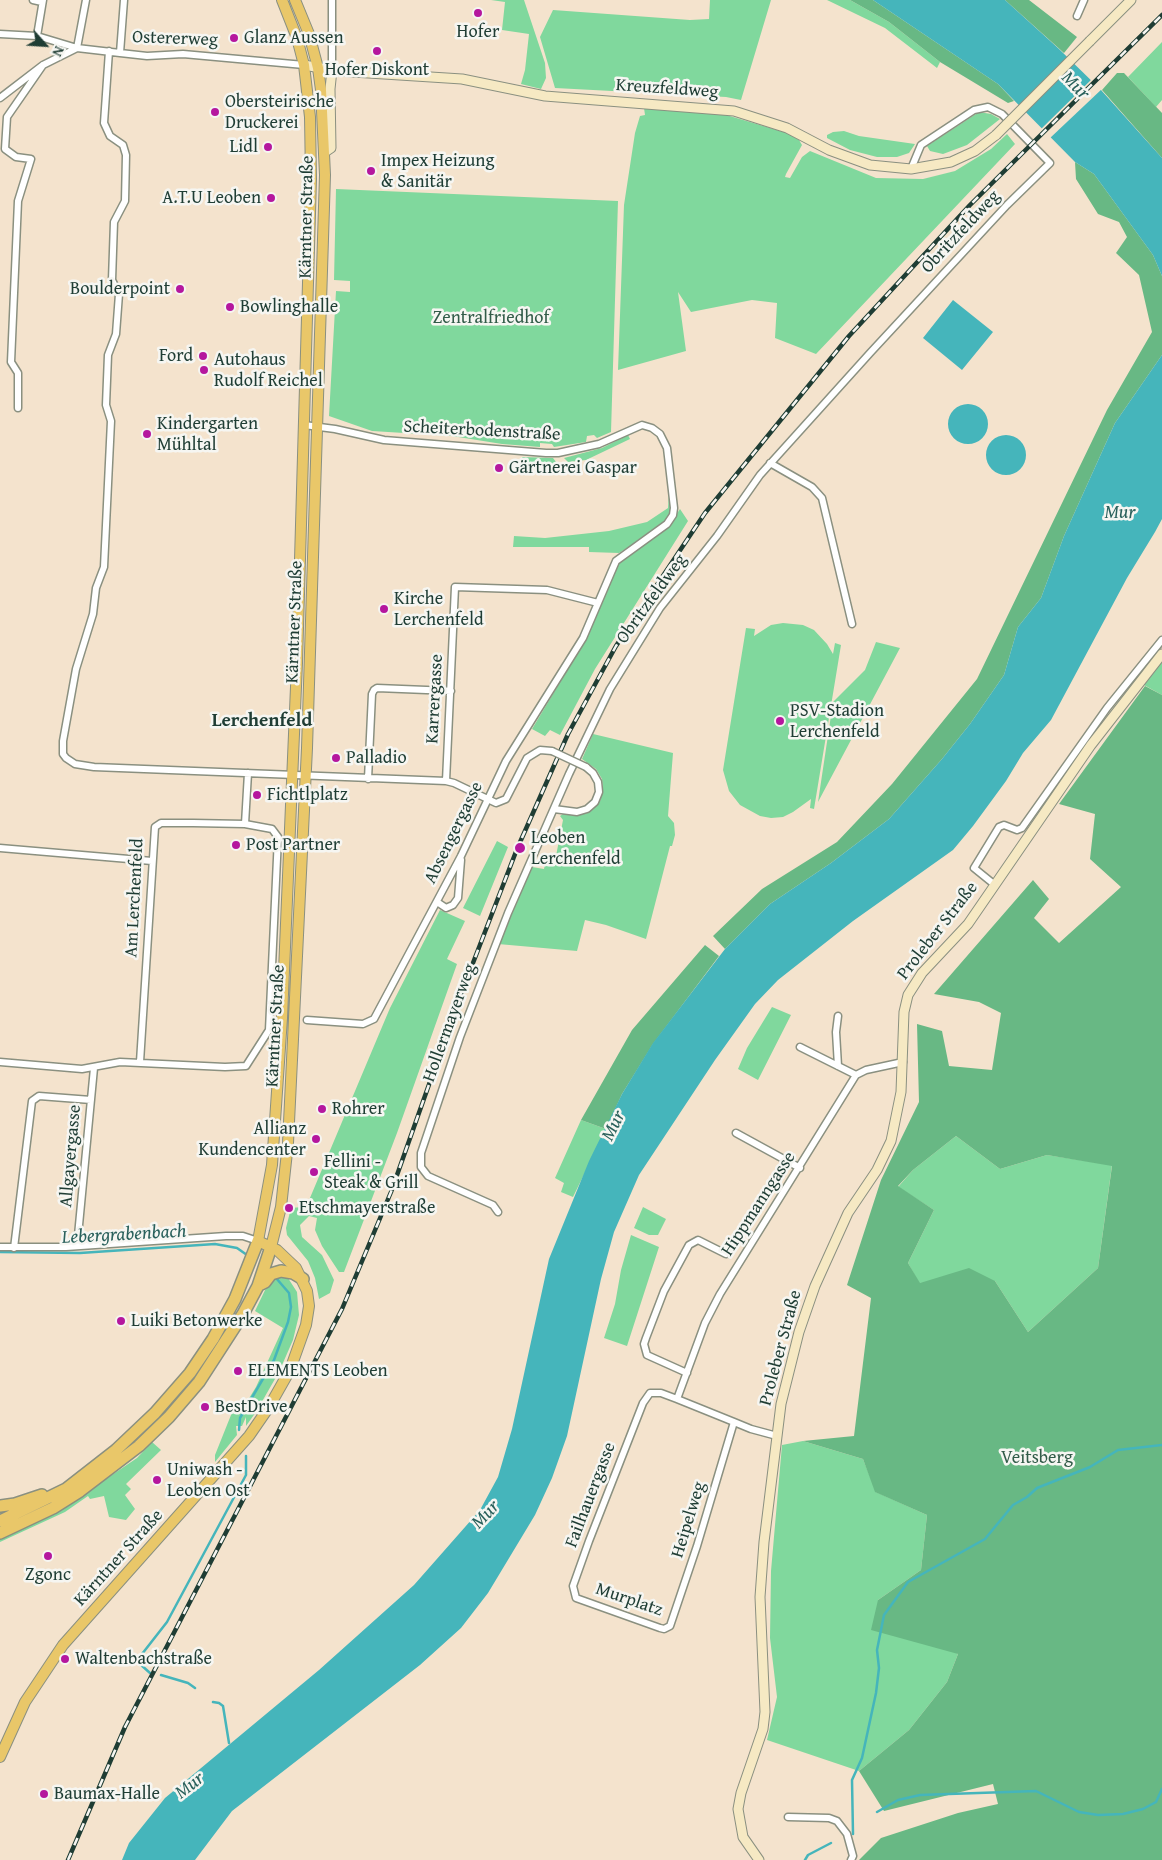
<!DOCTYPE html>
<meta charset="utf-8">
<style>
body{margin:0}
#map{position:relative;width:1162px;height:1860px;overflow:hidden;background:#f4e3cd;font-family:"Gentium Book Plus",serif}
canvas{display:block}
.north{position:absolute;left:20px;top:20px;width:50px;height:50px;-webkit-text-stroke:4px #f6f6f2;paint-order:stroke;rotate:116deg;font-size:14px;font-weight:700;line-height:20px;text-align:center;color:#1f3d34}
.north::after{content:'';display:block;margin:auto;width:18px;height:22px;background:#1f3d34;clip-path:polygon(50% 0,100% 100%,50% 72%,0 100%)}
</style>
<div id="map">
<canvas width="1162" height="1860"></canvas>
<div class="north">N</div>
</div>
<script>
const g = document.querySelector('canvas').getContext('2d');
g.lineJoin = 'round';
function fill(path, color) { g.fillStyle = color; g.fill(path, 'evenodd'); }
const toPath = rows => new Path2D(rows.map(r => 'M' + r).join(''));
function trace(path, color, width, dash) { g.strokeStyle = color; g.lineWidth = width; g.lineCap = dash ? 'butt' : 'round'; g.setLineDash(dash || []); g.stroke(path); }
function drawText(font, color, halo, rows, align = 'center') {
  g.font = font + ' "Gentium Book Plus",serif'; g.lineWidth = 5; g.setLineDash([]); g.textBaseline = 'middle'; g.strokeStyle = halo; g.fillStyle = color; for (const [text, x, y, turn = 0] of rows) {
    g.save(); g.translate(x, y); g.rotate((+turn || 0) * Math.PI / 180); g.textAlign = isNaN(turn) ? turn : align; if (halo) g.strokeText(text, 0, 0); g.fillText(text, 0, 0); g.restore();
  }
}
fill(toPath([
 [491,0,524,0,545,63,546,78,541,89,521,84,525,70,529,34,502,30,505,2],
 [710,0,771,0,741,100,726,97,555,88,540,37,553,10,690,20,709,19],
 [827,0,850,0,889,22,940,62,937,68,885,28],
 [1162,42,1162,100,1156,107,1128,77],
 [644,108,723,114,787,133,799,140,802,145,786,174,785,177,790,178,802,157,810,151,876,178,923,179,955,171,991,149,1007,134,1015,144,816,354,775,338,777,303,752,300,691,312,678,292,686,351,618,370,624,205,635,133,640,116,645,115],
 [979,112,991,114,1000,119,967,145,943,154,930,151,927,146],
 [844,131,859,136,915,144,909,153,897,157,877,157,850,150,827,138,827,135,833,132],
 [336,189,618,201,611,432,597,438,594,435,587,436,586,442,554,447,552,444,540,443,540,447,502,444,452,436,372,431,329,416,336,291,350,292,350,281,334,280],
 [628,435,630,439,586,460,568,462,564,458,602,448],
 [522,457,553,458,556,462,555,465,522,466],
 [666,465,668,465,673,508,670,517,627,548,619,553,589,552,589,547,513,547,514,536,545,538,609,531,647,522,668,508,669,491],
 [680,509,688,521,595,669,560,735,550,730,545,736,532,729,589,634,616,565,670,524],
 [783,623,803,625,814,630,827,644,833,654,835,643,841,645,814,809,810,808,811,799,793,812,783,817,771,818,760,816,740,805,729,791,723,770,746,628,755,629,754,636,771,625],
 [876,642,900,648,818,802,833,702,865,670],
 [1162,662,1162,695,1144,685],
 [593,734,673,753,668,816,674,823,675,835,672,846,670,846,646,939,606,925,585,920,577,951,498,944,532,867,544,869,546,859,555,861,563,820,560,816,563,814,576,816,587,813,600,801,603,790,602,779,596,769,582,759],
 [497,841,508,847,480,916,463,908],
 [440,910,465,921,447,959,457,964,397,1133,344,1272,339,1272,322,1246,315,1230,317,1218,309,1216,300,1225,302,1237,322,1255,334,1280,330,1293,319,1299,315,1278,308,1261,287,1235,286,1228,291,1208,302,1207,307,1205,390,1008],
 [772,1007,791,1015,758,1080,738,1069,747,1048],
 [581,1120,606,1129,573,1197,561,1192,564,1183,555,1178],
 [956,1136,1000,1169,1047,1155,1112,1165,1098,1268,1028,1332,995,1281,919,1283,908,1263,934,1210,898,1187,913,1170],
 [643,1207,666,1219,658,1235,649,1235,634,1228],
 [631,1235,659,1247,627,1346,604,1338,615,1304,621,1270],
 [282,1276,288,1278,297,1292,299,1315,293,1340,279,1372,256,1412,246,1426,246,1417,242,1426,236,1426,237,1435,215,1462,215,1455,233,1410,240,1413,256,1387,283,1328,255,1311,267,1286,272,1281],
 [803,1441,863,1459,876,1492,927,1515,921,1570,878,1600,958,1654,947,1682,909,1730,859,1771,767,1740,777,1697,770,1638,771,1571,782,1445],
 [152,1442,161,1450,126,1484,131,1489,125,1495,135,1509,126,1520,109,1517,104,1496,90,1499,88,1496,65,1512,0,1542,0,1538,75,1500,137,1458]
]), '#80d89d');
fill(toPath([
 [850,0,873,0,998,84,1014,101,1008,103,940,62,889,22],
 [1005,0,1029,0,1077,37,1064,53],
 [1117,73,1124,73,1162,113,1162,158,1102,90],
 [1075,162,1094,174,1153,255,1162,276,1162,355,1115,423,1064,536,1041,598,1018,627,1004,675,970,724,942,759,889,819,831,863,770,904,725,949,713,936,762,889,837,842,892,784,977,679,1107,410,1152,332,1139,275,1116,253,1127,237,1119,222,1098,214,1076,179],
 [1145,686,1162,695,1162,1860,859,1860,881,1838,958,1813,998,1804,993,1784,884,1811,859,1771,909,1730,947,1682,958,1654,871,1630,878,1600,921,1570,927,1515,875,1492,863,1459,803,1441,854,1436,871,1298,847,1285,881,1180,919,1102,917,1024,942,1031,949,1066,992,1070,1001,1013,979,1002,934,994,1033,880,1049,899,1034,918,1059,943,1121,887,1090,859,1095,814,1059,804],
 [956,1136,1000,1169,1047,1155,1112,1166,1098,1268,1028,1332,995,1281,969,1268,920,1283,908,1263,934,1210,898,1186,913,1170],
 [705,945,719,956,653,1044,622,1094,606,1129,581,1120,632,1030]
]), '#68b884');
fill(toPath([
 [873,0,1005,0,1058,48,1101,90,1162,158,1162,276,1153,255,1094,174,1075,162,998,84],
 [953,300,993,332,962,370,923,338],
 [1162,355,1162,519,1155,532,1127,578,1051,720,1023,753,1006,781,973,826,953,850,853,921,778,980,755,1004,715,1060,639,1175,614,1232,601,1279,567,1436,552,1478,535,1515,488,1593,461,1628,420,1665,232,1811,195,1860,122,1860,129,1843,165,1798,319,1670,414,1585,480,1510,498,1477,512,1429,549,1259,589,1161,622,1094,653,1043,725,949,770,904,831,863,889,819,942,759,970,724,1004,675,1018,627,1041,598,1064,536,1115,423],
 '948 424a20 20 0 1 1 40 0a20 20 0 1 1-40 0Z',
 '986 455a20 20 0 1 1 40 0a20 20 0 1 1-40 0Z'
]), '#45b5bb');
fill(toPath([
 [1093,78,1103,88,1049,139,1040,130]
]), '#f4e3cd');
trace(toPath([
 [0,1252,80,1253,215,1244,237,1248,247,1255],
 [239,1430,240,1418,274,1360,288,1322,291,1307,289,1293,276,1278],
 [150,1673,140,1664,142,1654,167,1622,246,1475,246,1456],
 [161,1675,188,1683,195,1688],
 [213,1702,219,1703,223,1706,229,1743],
 [877,1812,898,1800,920,1795,1036,1791,1079,1812,1098,1815,1123,1814,1143,1809,1156,1802,1162,1789],
 [853,1834,852,1780,862,1758,876,1693,879,1668,877,1650,884,1615,908,1582,985,1539,1013,1505,1027,1497,1037,1488,1090,1467,1118,1450,1162,1445],
 [805,1860,808,1855,831,1843]
]), '#45b5bb', 2.5);
trace(toPath([
 [726,1254,734,1258]
]), '#c9c2ae', 6, [6, 3]);
const minor = toPath([
 [33,0,42,2],
 [332,0,332,70],
 [1077,16,1084,0],
 [0,34,37,36,77,48,120,53,147,56,183,54,304,65],
 [37,36,43,0],
 [109,51,104,123,110,136,123,145,126,155,125,201,114,222,112,280,119,294,116,334,108,355,106,405,111,421,104,567,96,588,93,614,76,669,63,741,63,754,66,758,75,764,94,767,446,781,454,783,496,803,506,799,527,758,540,750,552,751],
 [120,53,124,0],
 [0,98,43,65,77,48,86,0],
 [18,408,18,373,11,362,18,201,31,159,16,157,5,149,7,117,43,65],
 [304,425,335,429,384,440,546,453,558,453,599,444,642,425,652,428,660,434,667,448,674,508,673,515,667,524,616,561,583,638,506,761,461,856,374,1019,363,1024,307,1020],
 [770,463,812,487,822,498,852,624],
 [368,779,372,694,374,690,377,688,451,691],
 [446,781,455,587,547,590,598,603],
 [554,809,577,812,587,809,595,802,599,792,598,782,593,773,586,767],
 [245,824,248,773],
 [0,848,152,861],
 [995,885,974,868,999,827,1004,825,1017,830,1022,828,1107,708,1162,640],
 [437,902,446,908,453,905,458,898,461,860],
 [838,1016,836,1032,838,1066],
 [800,1047,856,1075],
 [0,1062,82,1069,120,1062,225,1067,246,1066,269,1030,278,837,272,829,245,824,193,823,161,823,155,827,140,1062],
 [736,1133,800,1168],
 [498,1212,493,1205,428,1176,421,1167,421,1153,460,1037,508,913,569,774,610,689,660,608,717,536,760,475,870,353,1007,205,1050,163,1002,114,988,107,974,110,921,145,911,169],
 [77,1246,94,1068],
 [0,1247,66,1247,226,1236,243,1236,258,1241],
 [14,1248,32,1101,39,1096,91,1100],
 [687,1373,647,1355,644,1344,646,1338,664,1291,689,1245,698,1240,726,1254],
 [677,1399,705,1323,720,1294,856,1075,866,1070,903,1062],
 [734,1422,697,1546,670,1626,664,1629,660,1628,576,1598,573,1586,589,1541,643,1403,650,1393,661,1393,677,1399,734,1422,751,1429,777,1436],
 [788,1817,829,1818,837,1821,847,1834,853,1856,851,1860]
]);
const secondary = toPath([
 [1090,41,1131,0],
 [304,65,337,71,462,79,545,96,734,111,787,128,829,150,870,165,911,169,951,162,975,151,996,135],
 [325,152,331,148,330,89,332,70],
 [759,1860,743,1837,738,1809,741,1793,763,1729,765,1712,760,1597,764,1542,781,1404,799,1332,815,1286,848,1213,877,1170,891,1141,901,1092,904,1012,908,995,922,973,968,924,1091,745,1162,654]
]);
const primary = toPath([
 [271,1247,281,1207,288,1143,307,748,325,175,321,90,318,68,309,34,295,0],
 [0,1757,25,1702,63,1645,249,1436,269,1407,290,1370,306,1325,309,1306,307,1291,296,1268,277,1250,258,1241,272,1165,282,1018,297,663,311,179,310,117,304,65,297,38,282,0]
]);
const motorway = toPath([
 [259,1285,265,1282,271,1274,281,1271,293,1273,303,1279],
 [0,1506,15,1504,42,1495],
 [0,1521,66,1489,116,1450,155,1413,190,1373,213,1339,235,1299,258,1241],
 [0,1533,53,1508,80,1491,139,1446,169,1417,199,1382,243,1314,258,1286,271,1247]
]);
trace(minor, '#8a9080', 9);
trace(secondary, '#8a9080', 11);
trace(primary, '#8a9080', 12);
trace(motorway, '#8a9080', 14);
trace(minor, '#fff', 6);
trace(secondary, '#f6e9c3', 9);
trace(primary, '#e9c769', 10);
trace(motorway, '#e9c769', 11);
const rail = toPath([
 [68,1860,125,1727,342,1309,391,1192,461,994,517,849,568,734,616,646,705,513,849,336,970,205,1162,15]
]);
trace(rail, '#1f3d34', 4.5);
trace(rail, '#f6f6f2', 2.5, [8]);
const minorBridge = toPath([
 [552,751,586,767]
]);
const secondaryBridge = toPath([
 [996,135,1090,41]
]);
trace(minorBridge, '#8a9080', 9, []);
trace(secondaryBridge, '#8a9080', 11, []);
trace(minorBridge, '#fff', 6);
trace(secondaryBridge, '#f6e9c3', 9);
for (const [x, y, r, color] of [
 [478,13,5,"#b5179e"],
 [234,38,5,"#b5179e"],
 [377,51,5,"#b5179e"],
 [215,112,5,"#b5179e"],
 [268,147,5,"#b5179e"],
 [371,171,5,"#b5179e"],
 [271,198,5,"#b5179e"],
 [180,289,5,"#b5179e"],
 [230,307,5,"#b5179e"],
 [203,356,5,"#b5179e"],
 [204,370,5,"#b5179e"],
 [147,434,5,"#b5179e"],
 [499,468,5,"#b5179e"],
 [384,609,5,"#b5179e"],
 [780,721,5,"#b5179e"],
 [336,758,5,"#b5179e"],
 [257,795,5,"#b5179e"],
 [236,845,5,"#b5179e"],
 [520,848,6,"#b5179e"],
 [322,1109,5,"#b5179e"],
 [316,1139,5,"#b5179e"],
 [314,1172,5,"#b5179e"],
 [289,1208,5,"#b5179e"],
 [121,1321,5,"#b5179e"],
 [238,1371,5,"#b5179e"],
 [205,1407,5,"#b5179e"],
 [157,1480,5,"#b5179e"],
 [48,1556,5,"#b5179e"],
 [65,1659,5,"#b5179e"],
 [44,1794,5,"#b5179e"]
]) { const dot = new Path2D(); dot.arc(x, y, r, 0, 2 * Math.PI); g.fillStyle = color; g.fill(dot); trace(dot, '#f6f6f2', 2); }
drawText('18px', '#1f3d34', '#f6f6f2', [
 ["Hofer",478,32,"center"],
 ["Glanz Aussen",244,38],
 ["Hofer Diskont",377,70,"center"],
 ["Obersteirische",225,102],
 ["Druckerei",225,123],
 ["Lidl",258,147,"right"],
 ["Impex Heizung",381,161],
 ["& Sanitär",381,182],
 ["A.T.U Leoben",261,198,"right"],
 ["Boulderpoint",170,289,"right"],
 ["Bowlinghalle",240,307],
 ["Ford",193,356,"right"],
 ["Autohaus",214,360],
 ["Rudolf Reichel",214,381],
 ["Kindergarten",157,424],
 ["Mühltal",157,445],
 ["Gärtnerei Gaspar",509,468],
 ["Kirche",394,599],
 ["Lerchenfeld",394,620],
 ["PSV-Stadion",790,711],
 ["Lerchenfeld",790,732],
 ["Palladio",346,758],
 ["Fichtlplatz",267,795],
 ["Leoben",531,838],
 ["Lerchenfeld",531,859],
 ["Post Partner",246,845],
 ["Rohrer",332,1109],
 ["Allianz",306,1129,"right"],
 ["Kundencenter",306,1150,"right"],
 ["Fellini -",324,1162],
 ["Steak & Grill",324,1183],
 ["Etschmayerstraße",299,1208],
 ["Luiki Betonwerke",131,1321],
 ["ELEMENTS Leoben",248,1371],
 ["BestDrive",215,1407],
 ["Uniwash -",167,1470],
 ["Leoben Ost",167,1491],
 ["Zgonc",48,1575,"center"],
 ["Waltenbachstraße",75,1659],
 ["Baumax-Halle",54,1794]
], 'left');
drawText('18px', '#1f3d34', '#f6f6f2', [
 ["Ostererweg",175,39,2],
 ["Kreuzfeldweg",667,89,4],
 ["Kärntner Straße",307,217,-89],
 ["Obritzfeldweg",961,232,-47],
 ["Scheiterbodenstraße",482,431,3],
 ["Obritzfeldweg",652,599,-54],
 ["Kärntner Straße",295,622,-88],
 ["Karrergasse",435,699,-87],
 ["Absengergasse",454,833,-64],
 ["Am Lerchenfeld",135,898,-87],
 ["Proleber Straße",938,931,-52],
 ["Hollermayerweg",450,1023,-70],
 ["Kärntner Straße",276,1026,-87],
 ["Allgayergasse",71,1156,-85],
 ["Hippmanngasse",759,1204,-57],
 ["Proleber Straße",781,1348,-75],
 ["Failhauergasse",591,1495,-69],
 ["Heipelweg",689,1520,-73],
 ["Kärntner Straße",119,1558,-48],
 ["Murplatz",629,1600,19]
]);
drawText('18px', '#325c49', '#f6f6f2', [
 ["Zentralfriedhof",491,318],
 ["Veitsberg",1037,1458]
]);
drawText('italic 19px', '#2a615c', '#f6f6f2', [
 ["Mur",1075,86,45],
 ["Mur",1120,513],
 ["Mur",614,1126,-64],
 ["Lebergrabenbach",124,1235,-3],
 ["Mur",486,1515,-47],
 ["Mur",190,1786,-38]
]);
drawText('bold 19px', '#1f3d34', '#f6f6f2', [
 ["Lerchenfeld",262,721]
]);
</script>
